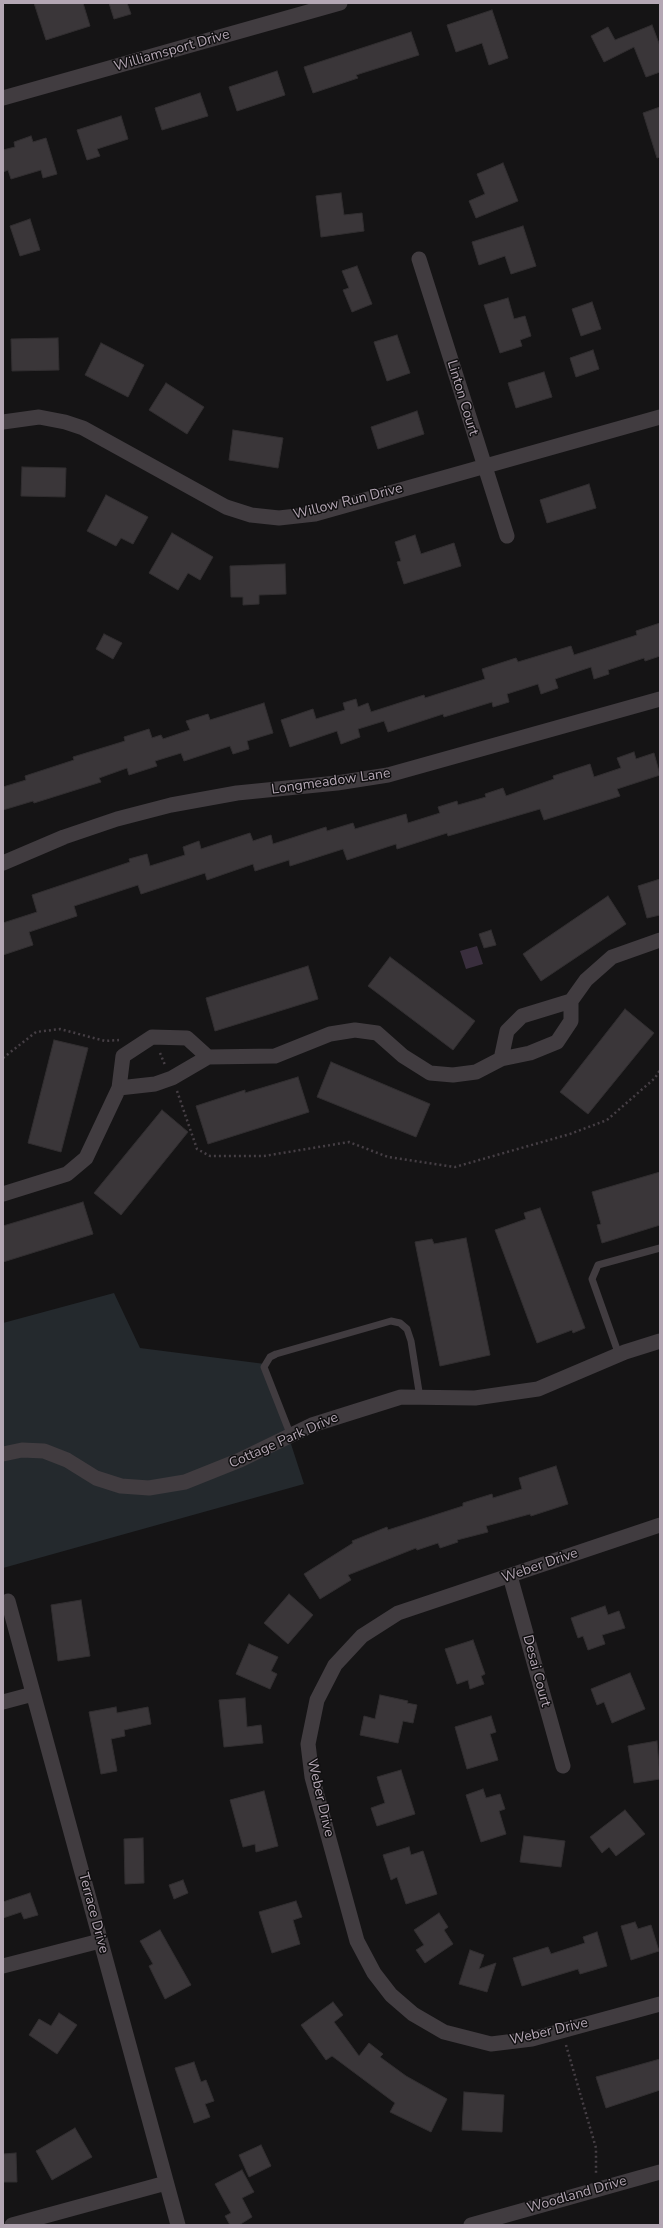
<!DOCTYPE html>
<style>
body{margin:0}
#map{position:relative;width:663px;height:2228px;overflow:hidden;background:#151415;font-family:"Nunito Sans",sans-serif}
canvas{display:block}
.frame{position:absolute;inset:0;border:4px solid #b4a7b4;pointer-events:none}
</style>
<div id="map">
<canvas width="663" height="2228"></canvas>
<div class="frame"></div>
</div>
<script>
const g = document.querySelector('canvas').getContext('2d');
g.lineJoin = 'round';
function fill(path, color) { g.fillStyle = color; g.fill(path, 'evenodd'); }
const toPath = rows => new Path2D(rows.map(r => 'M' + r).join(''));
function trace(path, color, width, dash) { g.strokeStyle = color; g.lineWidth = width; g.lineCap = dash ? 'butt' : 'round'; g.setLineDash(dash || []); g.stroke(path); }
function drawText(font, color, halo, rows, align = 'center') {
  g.font = font + ' "Nunito Sans",sans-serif'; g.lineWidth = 3; g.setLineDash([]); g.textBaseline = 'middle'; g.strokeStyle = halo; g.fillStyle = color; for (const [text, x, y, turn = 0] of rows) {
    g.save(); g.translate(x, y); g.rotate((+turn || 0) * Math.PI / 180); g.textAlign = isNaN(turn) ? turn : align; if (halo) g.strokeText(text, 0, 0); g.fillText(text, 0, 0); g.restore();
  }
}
fill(toPath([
 [114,1293,140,1348,265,1364,304,1484,3,1568,3,1323]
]), '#24292d');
fill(toPath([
 [477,946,483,964,466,969,460,951]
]), '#392e3d');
const building = toPath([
 [34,3,83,3,90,26,46,40,34,3],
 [109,3,127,3,131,14,114,19,109,3],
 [492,10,508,58,489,65,482,43,456,52,447,25,492,10],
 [652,25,660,46,660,72,646,77,634,47,604,62,591,36,608,27,615,40,652,25],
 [411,32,419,55,356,75,358,78,313,93,304,67,411,32],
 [277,71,285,95,237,111,229,87,277,71],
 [200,93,208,116,162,130,155,108,200,93],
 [660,107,660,157,657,158,643,113,660,107],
 [121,116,128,139,97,149,100,156,87,160,77,130,121,116],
 [31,136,33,142,46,138,57,174,43,178,41,170,11,179,8,170,3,172,3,150,15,147,14,142,31,136],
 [503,163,518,201,476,218,469,201,485,194,477,174,503,163],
 [341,193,344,215,362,213,364,231,321,237,316,196,341,193],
 [30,219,40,250,20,256,10,226,30,219],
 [523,226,536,266,511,274,505,256,479,265,472,242,523,226],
 [357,266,372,304,352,312,343,290,349,288,342,271,357,266],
 [508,298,514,319,525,316,531,336,520,340,522,346,500,353,484,305,508,298],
 [592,302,601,329,581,336,572,309,592,302],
 [397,335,410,373,387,381,374,342,397,335],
 [58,338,59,370,12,371,11,339,58,338],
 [101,343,144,365,128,397,85,375,101,343],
 [593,350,599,369,576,377,570,358,593,350],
 [544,372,552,397,516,408,508,383,544,372],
 [166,383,204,407,187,434,149,410,166,383],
 [417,411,424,434,378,449,371,427,417,411],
 [233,430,283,438,278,468,229,460,233,430],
 [22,467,66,468,65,497,21,496,22,467],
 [589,484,596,508,547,523,540,500,589,484],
 [106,495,148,517,133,544,121,538,116,546,87,531,106,495],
 [172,533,213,557,200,580,188,573,178,590,149,573,172,533],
 [415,535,421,554,454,543,461,566,404,584,397,562,401,561,395,542,415,535],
 [285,564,286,594,259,595,259,604,243,605,243,597,231,597,230,566,285,564],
 [660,623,660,656,645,661,644,658,608,670,609,674,594,679,591,667,555,679,558,688,541,694,538,684,507,694,509,702,493,707,492,702,444,717,443,714,388,732,384,721,358,729,360,737,341,744,337,731,290,747,281,720,313,709,316,719,345,710,343,703,356,699,358,707,368,703,371,712,424,695,425,698,485,679,482,669,516,658,518,662,571,646,574,655,637,635,636,631,660,623],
 [104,634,122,643,113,659,96,649,104,634],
 [264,703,273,733,247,741,249,749,233,754,230,746,184,761,181,753,155,761,157,766,129,775,127,768,99,778,101,782,34,803,33,801,3,810,3,787,26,780,25,776,74,760,73,757,125,741,124,737,149,729,152,738,161,735,163,739,190,730,186,721,208,714,210,720,264,703],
 [634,752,636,759,654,753,660,775,617,789,620,796,544,820,540,809,448,836,447,833,397,849,396,844,347,860,343,849,290,866,289,860,255,871,253,864,207,880,205,873,141,894,138,885,74,906,77,916,29,932,33,945,3,955,3,923,37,912,32,895,130,862,129,859,147,854,150,866,185,855,183,847,199,841,201,849,250,833,253,841,271,835,273,844,326,827,327,831,353,823,355,829,406,814,408,823,440,813,438,807,457,801,458,805,486,797,485,794,503,788,506,796,554,779,553,776,590,764,594,777,621,768,617,758,634,752],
 [660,879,660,915,647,918,638,886,660,879],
 [608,896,626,924,541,981,523,954,608,896],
 [491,930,496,945,484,948,479,934,491,930],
 [390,957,475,1021,453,1050,368,986,390,957],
 [308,966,318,999,215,1031,206,998,308,966],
 [625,1009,654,1033,588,1114,560,1092,625,1009],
 [54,1040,88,1048,61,1152,28,1143,54,1040],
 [331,1062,430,1104,416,1137,317,1097,331,1062],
 [298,1077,309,1112,208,1144,196,1106,245,1090,245,1093,298,1077],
 [162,1110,188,1132,121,1215,94,1193,162,1110],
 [660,1172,660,1225,602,1243,597,1225,601,1224,592,1192,660,1172],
 [83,1202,93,1234,3,1262,3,1226,83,1202],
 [540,1208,585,1328,573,1333,572,1330,537,1343,495,1230,526,1219,524,1213,540,1208],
 [466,1238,490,1355,440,1366,415,1242,432,1239,434,1244,466,1238],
 [556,1466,568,1504,531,1516,530,1514,486,1526,488,1532,457,1540,458,1542,440,1548,438,1543,417,1550,416,1548,348,1575,351,1580,320,1599,304,1574,353,1543,352,1541,387,1527,388,1530,463,1506,463,1503,492,1494,493,1498,522,1489,519,1478,556,1466],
 [289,1594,313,1615,288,1644,264,1623,289,1594],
 [81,1600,90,1656,58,1661,51,1605,81,1600],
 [605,1606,608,1615,619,1611,625,1628,602,1635,605,1644,588,1650,583,1636,578,1638,571,1618,605,1606],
 [473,1640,485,1674,481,1676,484,1684,470,1689,468,1680,457,1684,445,1649,473,1640],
 [249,1644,278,1657,271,1671,277,1674,270,1689,236,1674,249,1644],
 [630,1673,645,1709,612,1723,604,1702,597,1705,591,1689,630,1673],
 [380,1695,408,1701,407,1703,417,1705,413,1723,403,1721,398,1743,360,1735,364,1716,375,1719,380,1695],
 [245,1698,247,1727,261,1725,263,1743,224,1747,219,1700,245,1698],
 [116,1707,117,1713,148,1707,151,1724,124,1730,125,1736,111,1739,117,1771,101,1774,89,1712,116,1707],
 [491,1716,496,1732,490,1734,498,1760,467,1769,455,1727,491,1716],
 [657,1741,660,1779,634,1783,628,1746,657,1741],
 [401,1770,415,1814,377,1826,371,1808,385,1803,377,1777,401,1770],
 [483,1789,486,1798,500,1794,505,1809,499,1811,506,1834,481,1842,466,1795,483,1789],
 [264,1791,278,1846,256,1852,255,1844,243,1847,230,1800,264,1791],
 [625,1810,645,1834,616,1856,609,1847,602,1853,590,1837,625,1810],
 [524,1836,565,1841,561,1867,520,1862,524,1836],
 [143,1838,144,1883,125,1884,124,1839,143,1838],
 [409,1847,411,1855,423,1851,437,1894,406,1904,397,1877,391,1880,383,1855,409,1847],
 [183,1880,188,1893,174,1899,169,1885,183,1880],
 [30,1893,38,1915,24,1919,21,1912,3,1918,3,1902,30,1893],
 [296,1901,302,1917,293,1920,300,1944,272,1953,259,1912,296,1901],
 [439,1913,448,1927,444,1930,453,1944,425,1963,416,1950,424,1945,414,1930,439,1913],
 [635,1922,638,1929,651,1925,659,1951,631,1960,621,1926,635,1922],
 [160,1930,191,1985,165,1999,149,1966,153,1964,140,1941,160,1930],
 [597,1932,607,1966,580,1974,578,1969,522,1986,513,1958,548,1947,551,1954,585,1943,583,1937,597,1932],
 [470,1950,484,1955,479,1969,496,1963,487,1992,459,1984,470,1950],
 [333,2002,343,2015,334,2022,359,2056,369,2043,383,2054,380,2057,406,2076,447,2099,431,2132,390,2112,395,2103,332,2056,326,2060,301,2025,333,2002],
 [59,2013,77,2025,57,2054,29,2035,39,2019,51,2026,59,2013],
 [660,2059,660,2090,606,2108,596,2077,660,2059],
 [194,2062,201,2082,206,2080,214,2101,205,2104,210,2117,194,2123,175,2068,194,2062],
 [464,2092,504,2095,502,2132,462,2130,464,2092],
 [75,2128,92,2157,52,2180,36,2151,75,2128],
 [261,2145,271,2166,249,2177,239,2155,261,2145],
 [16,2153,17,2182,3,2182,3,2154,16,2153],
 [242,2170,254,2192,242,2198,252,2217,239,2225,230,2225,225,2216,231,2213,215,2184,242,2170]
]);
fill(building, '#3a3639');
trace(building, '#312e30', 1);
trace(toPath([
 [160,1053,165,1065],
 [3,1058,36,1032,60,1029,105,1041,119,1040],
 [177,1091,197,1149,210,1156,264,1156,349,1142,388,1157,455,1167,570,1134,607,1120,655,1078,660,1070],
 [566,2045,596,2148,596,2174]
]), '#463f45', 2.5, [2, 3]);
trace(toPath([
 [619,1355,592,1279,598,1265,660,1248],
 [291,1436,264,1367,270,1357,276,1354,391,1321,400,1323,407,1329,411,1341,420,1398]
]), '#413c40', 7);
trace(toPath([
 [3,98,340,3],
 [419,259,507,536],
 [3,422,39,417,65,422,83,428,226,507,251,515,279,518,315,514,660,417],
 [3,863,64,837,117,819,171,805,237,793,337,783,388,775,660,699],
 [501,1059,507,1031,522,1016,571,1001],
 [119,1088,155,1084,172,1078,208,1057,275,1056,330,1034,355,1030,377,1033,403,1056,430,1073,453,1075,476,1072,501,1059,530,1053,557,1042,571,1021,571,1001,586,980,612,957,660,940],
 [3,1194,67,1174,86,1158,119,1088,123,1056,152,1037,187,1038,208,1057],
 [3,1454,22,1450,44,1451,67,1460,96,1478,121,1486,149,1488,185,1482,240,1460,312,1425,401,1397,475,1398,538,1389,625,1352,660,1341],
 [660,1525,398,1613,362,1636,335,1665,317,1700,308,1744,312,1777,357,1941,374,1973,391,1995,413,2014,444,2032,491,2044,532,2039,660,2004],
 [510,1576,563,1766],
 [8,1601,178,2225],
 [3,1702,33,1694],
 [3,1966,100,1941],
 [12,2225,166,2183],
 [471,2225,660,2172]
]), '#413c40', 15);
drawText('14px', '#b4a7b4', '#100f10', [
 ["Williamsport Drive",172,51,-16],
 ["Linton Court",462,398,73],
 ["Willow Run Drive",348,502,-14],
 ["Longmeadow Lane",331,782,-8],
 ["Cottage Park Drive",284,1441,-24],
 ["Weber Drive",540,1566,-19],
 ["Desai Court",536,1671,75],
 ["Weber Drive",320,1798,77],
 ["Terrace Drive",93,1913,75],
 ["Weber Drive",549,2032,-13],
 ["Woodland Drive",577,2195,-16]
]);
</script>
